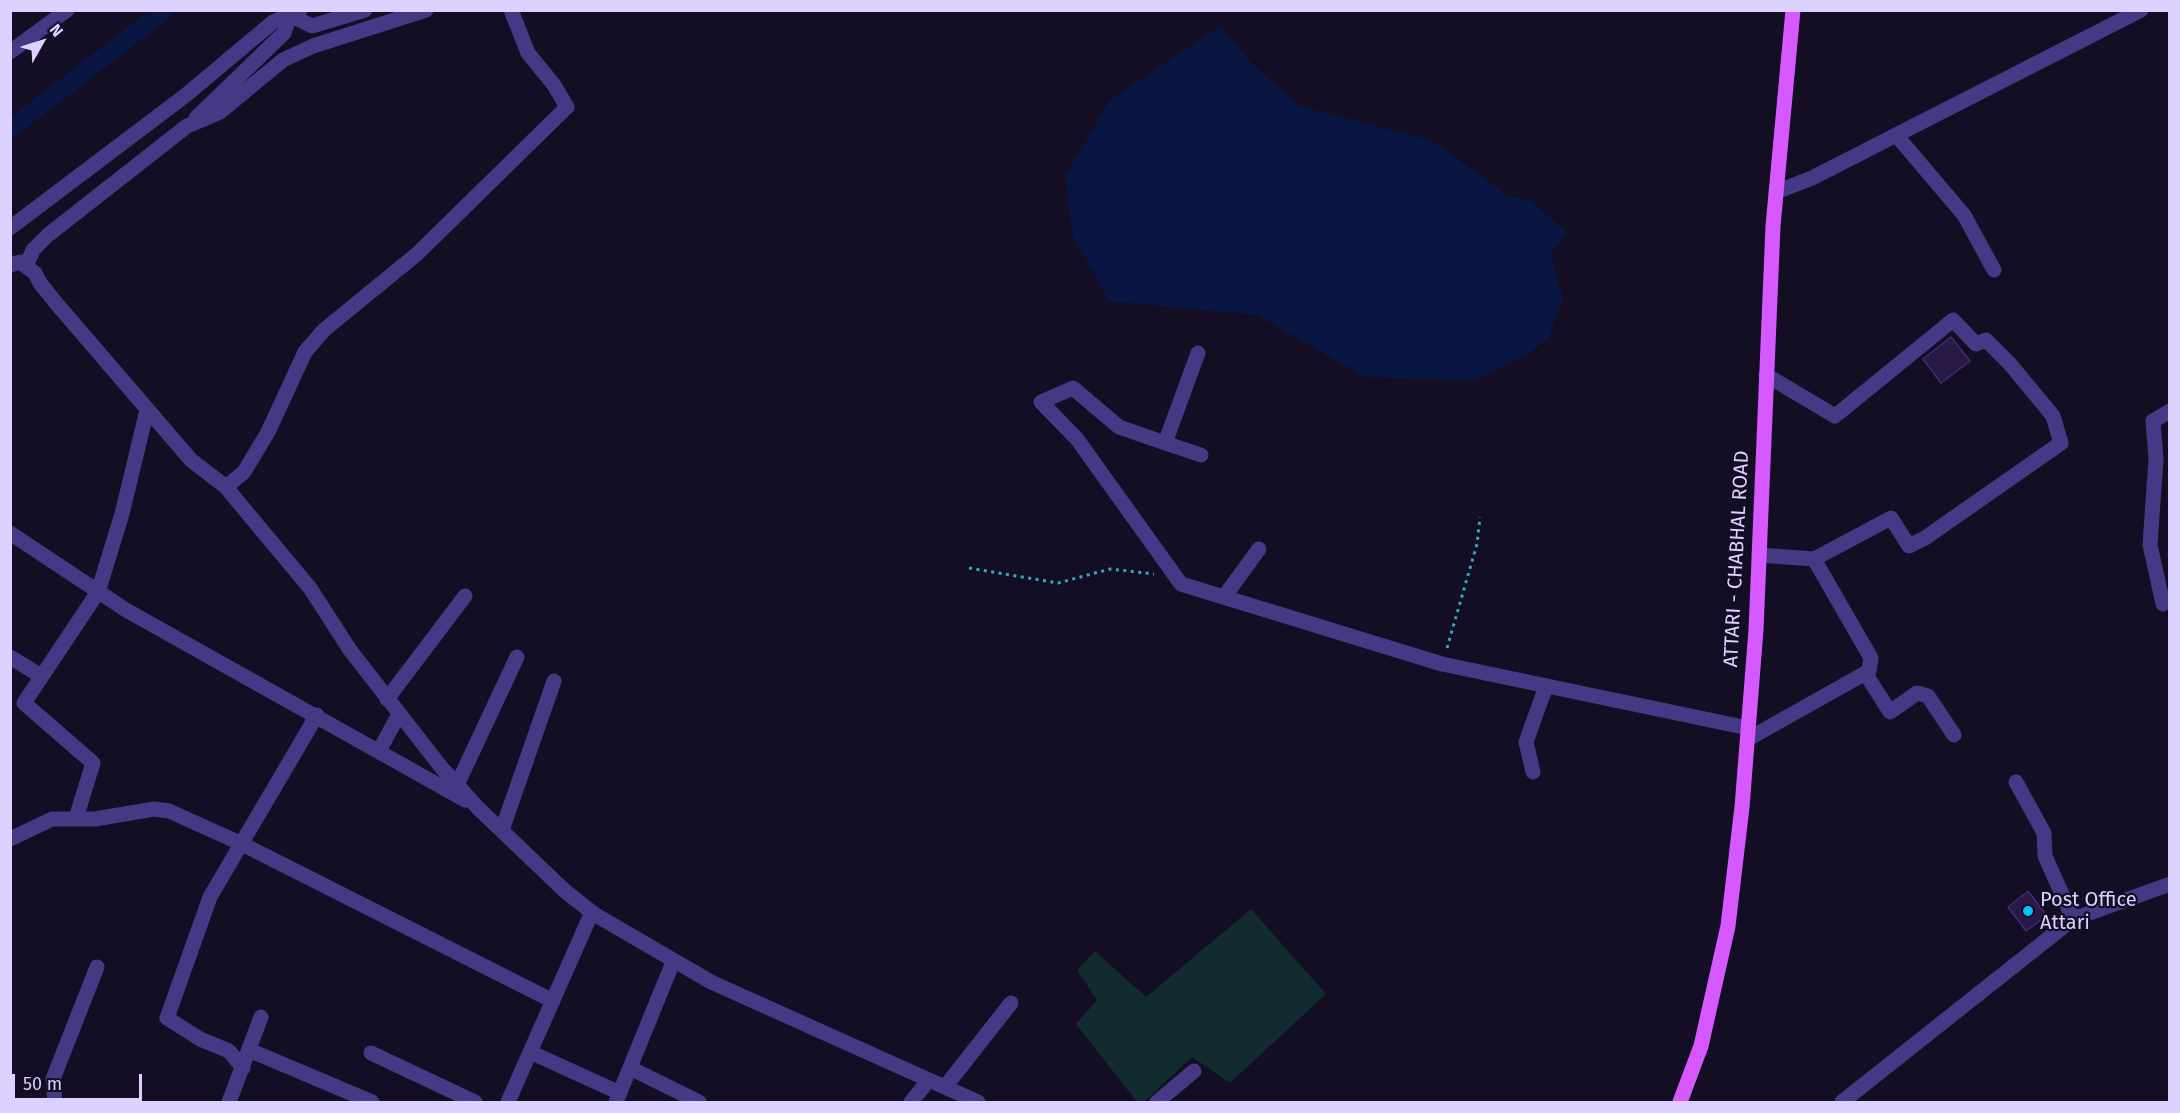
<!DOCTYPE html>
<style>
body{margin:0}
#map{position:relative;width:2180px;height:1113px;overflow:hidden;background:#140e24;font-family:"Fira Sans",sans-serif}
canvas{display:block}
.frame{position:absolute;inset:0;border:12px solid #dcd1ff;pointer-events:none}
.north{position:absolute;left:12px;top:12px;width:60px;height:60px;-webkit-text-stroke:4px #140e24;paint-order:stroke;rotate:51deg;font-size:16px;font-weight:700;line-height:24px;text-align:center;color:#dcd1ff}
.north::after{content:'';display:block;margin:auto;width:21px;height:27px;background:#dcd1ff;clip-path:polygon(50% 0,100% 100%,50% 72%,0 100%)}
.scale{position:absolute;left:12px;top:1074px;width:130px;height:27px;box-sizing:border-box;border:3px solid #dcd1ff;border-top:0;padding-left:8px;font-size:18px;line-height:21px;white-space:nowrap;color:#dcd1ff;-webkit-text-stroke:4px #140e24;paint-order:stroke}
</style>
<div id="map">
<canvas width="2180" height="1113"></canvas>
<div class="frame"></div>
<div class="north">N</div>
<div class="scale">50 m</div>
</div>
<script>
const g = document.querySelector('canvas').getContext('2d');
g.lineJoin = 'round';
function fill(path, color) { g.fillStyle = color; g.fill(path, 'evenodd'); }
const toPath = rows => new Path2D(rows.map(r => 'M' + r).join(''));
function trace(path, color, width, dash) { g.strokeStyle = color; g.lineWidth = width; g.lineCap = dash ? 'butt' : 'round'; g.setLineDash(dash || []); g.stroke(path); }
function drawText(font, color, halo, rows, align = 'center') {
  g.font = font + ' "Fira Sans",sans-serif'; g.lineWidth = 4.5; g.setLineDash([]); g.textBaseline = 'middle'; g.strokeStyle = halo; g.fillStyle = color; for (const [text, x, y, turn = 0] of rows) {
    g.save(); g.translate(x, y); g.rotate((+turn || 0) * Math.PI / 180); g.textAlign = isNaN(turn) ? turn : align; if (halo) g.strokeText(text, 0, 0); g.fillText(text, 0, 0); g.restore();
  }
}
fill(toPath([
 [1251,909,1326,994,1230,1083,1192,1057,1144,1102,1137,1102,1076,1024,1097,1000,1077,970,1095,951,1146,997]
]), '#112b2e');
fill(toPath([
 [1220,26,1253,65,1300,106,1433,141,1508,196,1532,201,1567,233,1551,254,1563,298,1549,338,1528,354,1473,381,1365,377,1257,315,1109,301,1073,236,1065,176,1110,100]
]), '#091642');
trace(toPath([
 [10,129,165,10]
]), '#091642', 18);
const building = toPath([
 [1951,337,1970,361,1941,383,1923,359,1951,337],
 [2028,891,2047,916,2026,931,2008,907,2028,891]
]);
fill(building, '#281a45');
trace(building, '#422b72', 1.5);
trace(toPath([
 [969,568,1058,583,1110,569,1154,574],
 [1447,648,1477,544,1480,517]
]), '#2daeb7', 3, [3, 4.5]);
trace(toPath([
 [10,52,67,10],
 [196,118,284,33,290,15,312,26,365,10],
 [1896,135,1964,215,1994,270],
 [1776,192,1812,178,2141,10],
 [10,228,186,95,273,22,300,10],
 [10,265,20,262,35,273,40,283,56,303,191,460,226,487,239,503,310,588,350,650,441,767,478,808,565,891,594,914,711,982,978,1102],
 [26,266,33,250,48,235,187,126,220,112,283,60,313,46,426,10],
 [1198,353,1165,443,1119,427,1073,388,1041,402,1077,439,1181,584,1442,664,1748,728],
 [1766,375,1835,416,1953,320,1976,344,1986,340,2010,364,2053,416,2061,443,1925,538,1909,546,1891,518,1814,559],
 [1165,443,1201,455],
 [226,487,244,472,268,432,305,352,324,330,417,254,567,107,554,85,528,53,511,10],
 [10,533,126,610,465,800],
 [1224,597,1259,549],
 [2163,604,2150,545,2156,459,2153,421,2170,411],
 [10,657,41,676],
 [1865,673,1890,712,1917,693,1928,696,1954,735],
 [387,699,465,596],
 [1748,739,1869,671,1871,658,1814,559,1759,555],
 [379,751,399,714],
 [1533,772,1526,742,1546,686],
 [2016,782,2044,833,2045,856,2073,919],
 [457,785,517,657],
 [76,818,93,763,24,703,98,592,122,514,147,410],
 [502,830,554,681],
 [10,839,52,819,95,819,154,809,169,811,240,843,553,1001],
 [249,1050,372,1102],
 [530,1052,620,1093],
 [371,1053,475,1102],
 [243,1068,229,1051,200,1039,167,1018,210,897,317,715],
 [630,1068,699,1102],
 [945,1087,1011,1003],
 [55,1102,53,1079,97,967],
 [229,1102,261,1017],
 [508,1102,592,912],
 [616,1102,673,962],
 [911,1102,929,1080],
 [1157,1102,1194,1071],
 [1842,1102,2073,919,2170,884]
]), '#453884', 15);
trace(toPath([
 [1680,1102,1701,1046,1728,926,1742,807,1756,630,1773,226,1793,10]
]), '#d658ff', 15);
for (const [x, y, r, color] of [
 [2028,911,6,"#00c3fc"]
]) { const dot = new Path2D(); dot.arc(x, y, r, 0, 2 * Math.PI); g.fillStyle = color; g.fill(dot); trace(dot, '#140e24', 2); }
drawText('20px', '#dcd1ff', '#140e24', [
 ["ATTARI - CHABHAL ROAD",1737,559,-87]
]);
drawText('20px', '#dcd1ff', '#140e24', [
 ["Post Office",2040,900],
 ["Attari",2040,923]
], 'left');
</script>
